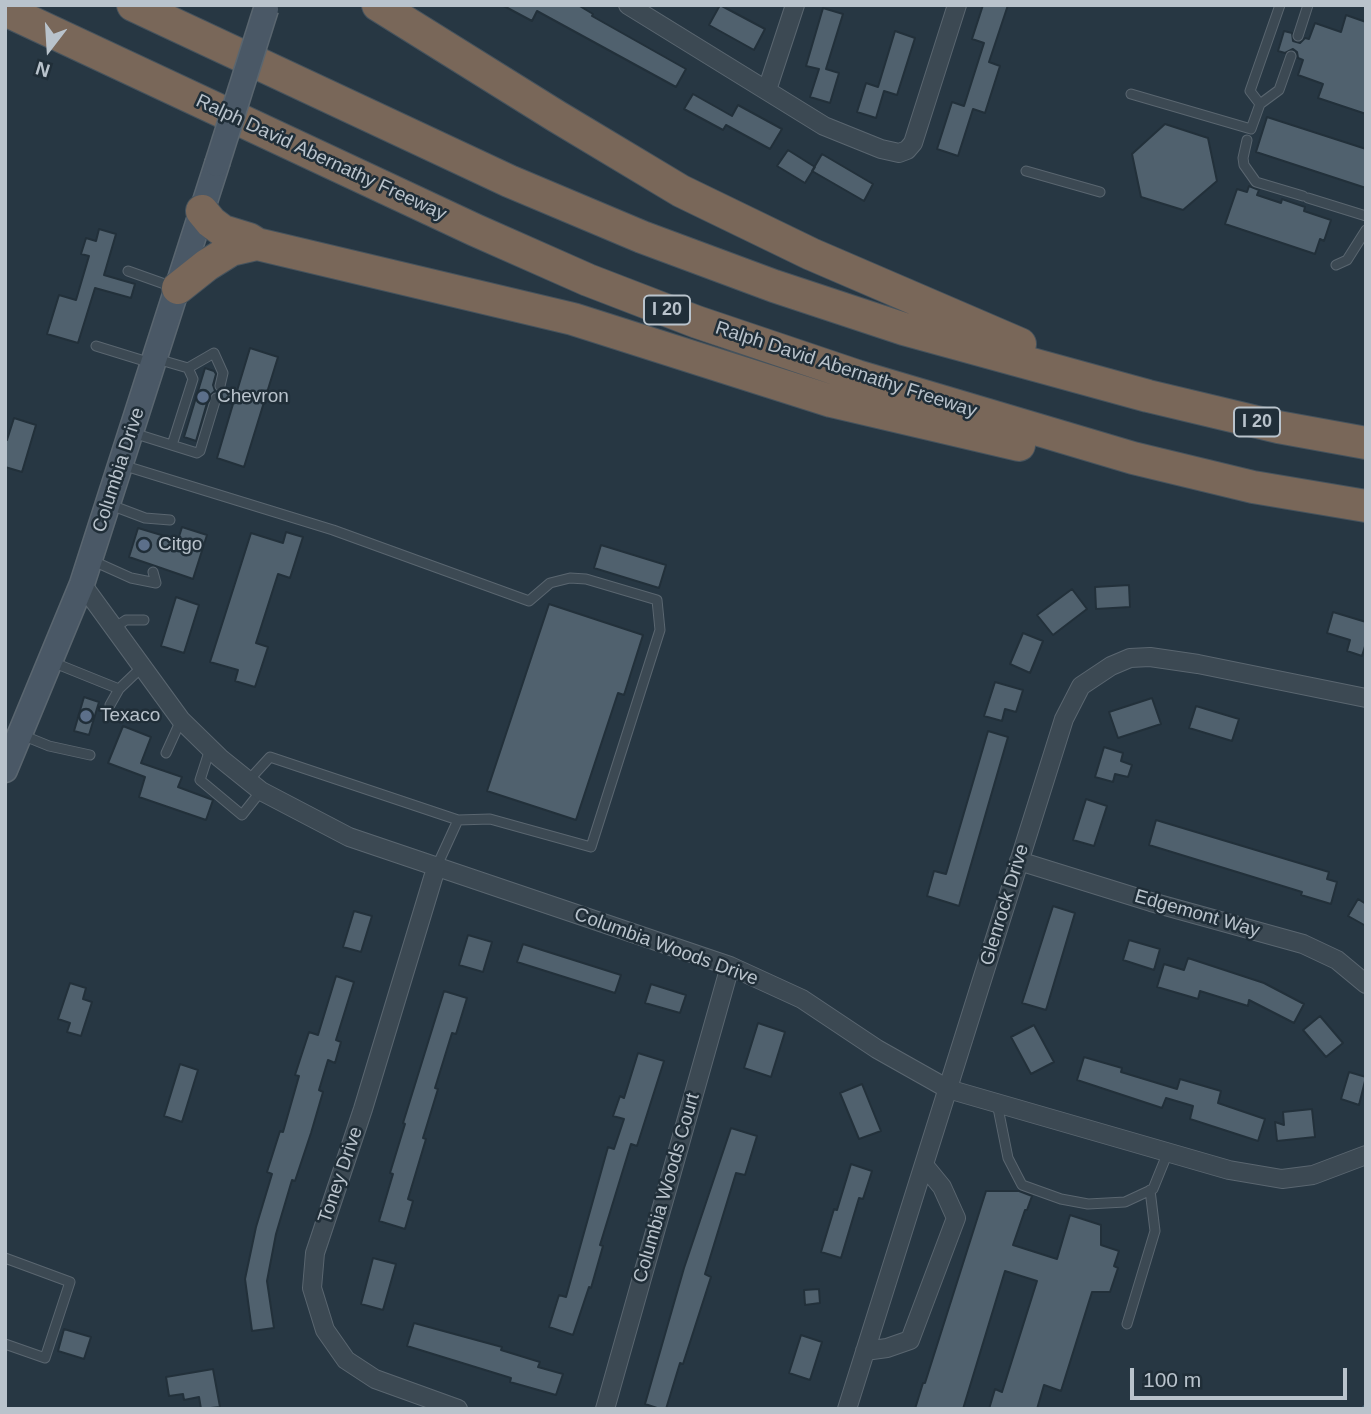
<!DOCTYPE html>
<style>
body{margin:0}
#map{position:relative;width:1371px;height:1414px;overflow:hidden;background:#273743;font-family:Helvetica,sans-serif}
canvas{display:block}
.frame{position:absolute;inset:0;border:7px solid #b9c3cc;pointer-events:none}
.north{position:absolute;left:14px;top:14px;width:70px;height:70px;-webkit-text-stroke:5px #202e38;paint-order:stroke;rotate:197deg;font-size:19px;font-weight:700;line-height:28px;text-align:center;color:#b9c3cc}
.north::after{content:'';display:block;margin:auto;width:24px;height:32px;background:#b9c3cc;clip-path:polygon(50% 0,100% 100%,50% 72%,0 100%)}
.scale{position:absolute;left:1130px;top:1368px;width:217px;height:32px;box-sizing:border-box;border:4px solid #b9c3cc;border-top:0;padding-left:9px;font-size:21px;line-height:24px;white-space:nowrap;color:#b9c3cc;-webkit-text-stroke:5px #202e38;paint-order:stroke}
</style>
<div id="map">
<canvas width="1371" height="1414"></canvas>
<div class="frame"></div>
<div class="north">N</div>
<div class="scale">100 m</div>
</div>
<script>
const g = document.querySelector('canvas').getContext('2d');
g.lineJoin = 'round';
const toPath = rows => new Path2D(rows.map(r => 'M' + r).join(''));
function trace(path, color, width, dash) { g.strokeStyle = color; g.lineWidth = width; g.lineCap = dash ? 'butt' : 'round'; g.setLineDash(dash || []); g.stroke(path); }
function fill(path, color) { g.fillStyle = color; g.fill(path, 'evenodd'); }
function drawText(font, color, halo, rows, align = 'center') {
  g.font = font + ' Helvetica,sans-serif'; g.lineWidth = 5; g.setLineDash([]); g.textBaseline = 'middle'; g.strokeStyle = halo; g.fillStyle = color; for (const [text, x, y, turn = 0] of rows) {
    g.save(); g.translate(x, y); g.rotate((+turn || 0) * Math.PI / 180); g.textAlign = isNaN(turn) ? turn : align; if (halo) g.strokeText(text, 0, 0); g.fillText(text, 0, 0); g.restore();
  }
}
trace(toPath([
 [1363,1409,1366,1406]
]), '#3b566a', 4.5);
const building = toPath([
 [502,5,578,5,593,14,592,16,686,69,676,87,537,11,532,21,502,5],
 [720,5,765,29,754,50,709,25,720,5],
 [983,5,1008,5,989,62,1000,66,985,113,973,109,958,156,937,149,952,102,964,106,984,43,972,39,983,5],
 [823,8,843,14,826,69,839,73,830,103,810,97,819,69,806,66,823,8],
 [1346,15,1366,22,1366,114,1318,98,1323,84,1298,75,1303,60,1298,58,1297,52,1293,49,1285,53,1278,51,1284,31,1292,33,1293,41,1300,43,1305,38,1309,39,1315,23,1341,32,1346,15],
 [895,31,915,38,897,95,884,91,876,118,857,112,866,83,878,87,895,31],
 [693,94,732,116,738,105,782,129,770,149,726,125,723,130,684,109,693,94],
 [1267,117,1366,149,1366,188,1256,152,1267,117],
 [1165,124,1208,138,1217,181,1183,210,1141,197,1132,154,1165,124],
 [788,150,815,167,805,183,777,166,788,150],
 [822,154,873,184,864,201,812,171,822,154],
 [1249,186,1259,190,1257,195,1281,203,1282,199,1305,207,1304,211,1331,220,1324,241,1320,239,1315,254,1225,224,1237,189,1247,192,1249,186],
 [99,229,116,234,104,275,135,284,131,298,95,288,78,343,47,334,59,295,76,300,89,256,81,254,86,238,96,241,99,229],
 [250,348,278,357,244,467,217,458,233,404,223,400,221,393,227,388,237,391,250,348],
 [205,368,214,371,216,374,213,385,215,391,209,396,196,441,184,437,205,368],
 [14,418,36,425,22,472,5,467,5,439,7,440,14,418],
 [182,527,207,535,193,579,129,557,138,528,178,540,182,527],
 [286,532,303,537,290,578,278,574,256,643,268,647,255,687,235,681,238,670,210,662,251,533,283,543,286,532],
 [601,545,666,565,659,588,594,568,601,545],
 [1129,585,1130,607,1096,609,1095,587,1129,585],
 [1072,589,1087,609,1053,635,1037,615,1072,589],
 [176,597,199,605,184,653,161,646,176,597],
 [549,604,643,635,624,695,618,693,576,820,487,791,549,604],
 [1333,612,1366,622,1366,643,1362,656,1347,651,1350,640,1327,633,1333,612],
 [1023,633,1043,641,1030,673,1010,664,1023,633],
 [995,682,1023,690,1016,712,1005,709,1002,721,984,716,995,682],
 [84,697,99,702,89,735,74,731,84,697],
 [1152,698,1161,724,1118,738,1109,712,1152,698],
 [1196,706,1239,719,1232,741,1189,728,1196,706],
 [123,726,151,737,141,763,182,777,178,787,213,800,206,820,139,797,145,777,108,763,123,726],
 [988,731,1008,737,959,906,927,896,934,871,946,874,988,731],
 [1104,747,1123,753,1121,761,1132,765,1128,777,1115,774,1113,782,1095,777,1104,747],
 [1086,799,1107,806,1094,846,1073,840,1086,799],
 [1156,820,1329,872,1327,879,1337,882,1331,904,1301,895,1302,892,1149,845,1156,820],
 [1358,899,1366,904,1366,926,1348,916,1358,899],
 [1053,906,1075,913,1046,1010,1022,1003,1053,906],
 [354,911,372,916,361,952,343,947,354,911],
 [468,935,492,942,483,972,459,965,468,935],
 [1129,940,1160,949,1154,970,1123,960,1129,940],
 [523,944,621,975,615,993,517,962,523,944],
 [1188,958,1264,983,1304,1004,1294,1023,1249,1000,1248,1006,1200,991,1198,999,1157,987,1164,964,1184,970,1188,958],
 [336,976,354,982,336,1040,341,1042,335,1063,328,1060,319,1090,323,1092,311,1133,295,1181,292,1180,276,1234,267,1281,274,1328,252,1331,245,1279,256,1227,272,1174,267,1172,280,1131,283,1132,299,1076,295,1075,309,1032,318,1035,336,976],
 [70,983,86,988,83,999,92,1002,81,1036,67,1032,70,1023,58,1019,70,983],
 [651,984,686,995,680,1013,645,1003,651,984],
 [444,991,467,998,456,1034,452,1033,435,1088,438,1089,423,1138,426,1139,408,1199,413,1201,405,1229,379,1221,393,1174,390,1173,405,1124,403,1123,444,991],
 [1320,1016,1343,1043,1326,1057,1303,1030,1320,1016],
 [758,1023,785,1032,771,1077,744,1068,758,1023],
 [1034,1025,1054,1062,1031,1074,1011,1037,1034,1025],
 [638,1053,664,1061,637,1146,631,1144,600,1245,603,1246,591,1288,589,1287,573,1335,549,1327,559,1295,566,1297,608,1147,614,1149,624,1119,613,1116,620,1096,624,1098,638,1053],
 [1084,1057,1122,1068,1121,1072,1177,1089,1180,1079,1221,1091,1218,1103,1265,1119,1258,1141,1190,1119,1193,1106,1166,1098,1162,1108,1077,1080,1084,1057],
 [180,1064,198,1070,182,1122,164,1116,180,1064],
 [1349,1072,1366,1077,1359,1105,1341,1099,1349,1072],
 [862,1084,881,1131,859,1139,840,1093,862,1084],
 [1312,1109,1315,1137,1277,1141,1275,1122,1284,1125,1283,1112,1312,1109],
 [731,1128,757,1136,745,1175,736,1173,705,1274,711,1277,683,1364,680,1363,666,1409,660,1409,645,1404,684,1268,731,1128],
 [851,1164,872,1171,863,1199,859,1198,841,1258,821,1252,834,1209,837,1210,851,1164],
 [986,1191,1019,1191,1032,1196,1027,1210,1025,1210,1013,1245,1057,1259,1070,1215,1101,1225,1101,1245,1119,1251,1114,1266,1118,1268,1110,1292,1092,1292,1061,1391,1044,1385,1037,1409,989,1409,995,1389,1002,1392,1037,1281,1005,1271,963,1409,915,1409,923,1383,925,1383,986,1191],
 [373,1258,396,1264,383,1310,361,1304,373,1258],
 [819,1289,820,1303,805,1305,804,1290,819,1289],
 [414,1323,502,1347,501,1350,540,1362,538,1367,563,1374,556,1395,510,1382,511,1378,407,1346,414,1323],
 [64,1329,91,1337,84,1359,58,1351,64,1329],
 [801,1335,822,1342,810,1380,789,1373,801,1335],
 [213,1369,220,1407,201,1409,199,1397,184,1400,183,1394,169,1396,166,1377,213,1369]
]);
fill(building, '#50616e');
trace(building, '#22303a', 2);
const service = toPath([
 [1298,36,1308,5],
 [1131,94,1251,129,1260,104,1279,90,1291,56],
 [1260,104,1250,91,1280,5],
 [1247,140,1243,158,1244,165,1256,182,1303,196],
 [1026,171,1100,192],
 [1308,198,1366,216],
 [1336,265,1347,260,1366,230],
 [128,271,173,287],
 [96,346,151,363],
 [157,359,188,368,214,353,223,373,220,386],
 [133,433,197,453,200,451,216,398],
 [172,445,193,379,188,368],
 [122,465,333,530,529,601,550,583,570,578,586,579,657,600,660,630,591,847,490,819,458,820,270,757,248,781],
 [108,504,145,518,170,520],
 [91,560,131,578,156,583,153,572],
 [114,628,126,620,144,620],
 [52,662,119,689],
 [110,705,119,689,142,667],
 [22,735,49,746,90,755],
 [210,749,200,780,242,815,261,791],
 [166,753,181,720],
 [436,868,458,820],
 [997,1103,1008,1158,1022,1185,1061,1199,1088,1204,1125,1202,1153,1189,1168,1152],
 [5,1258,70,1282,45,1358,5,1344],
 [1127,1324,1155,1231,1150,1190]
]);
const minor = toPath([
 [628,5,824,126,881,149,899,153,907,150,913,143,957,5],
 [767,90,795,5],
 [82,584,181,720,220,758,261,791,349,837,730,966,802,999,877,1049,948,1089,1229,1170,1282,1179,1313,1175,1366,1155],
 [1019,861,1151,902,1303,944,1337,960,1366,984],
 [436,868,363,1109,315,1253,312,1288,325,1330,346,1360,375,1379,458,1409],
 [865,1351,887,1348,910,1340,956,1218,942,1187,924,1165],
 [605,1409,730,966],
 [847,1409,1064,719,1081,686,1111,666,1130,658,1150,657,1198,664,1366,698]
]);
const secondary = toPath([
 [5,770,82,584,217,164]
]);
const motorway = toPath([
 [133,5,509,181,642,237,774,286,904,329,1148,396,1278,427,1366,443],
 [378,5,556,116,681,191,811,254,1020,344],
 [5,10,475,230,588,280,697,322,857,376,1133,458,1253,487,1366,506],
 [202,211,211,222,223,231,249,239,257,244],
 [178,288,207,265,231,250,257,244,573,319,831,401,1019,445]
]);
trace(service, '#5a6670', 11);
trace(minor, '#5a6670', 20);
trace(secondary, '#5a6670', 27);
trace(motorway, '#46535d', 34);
trace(service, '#3c4953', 9);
trace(minor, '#3c4953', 18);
trace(secondary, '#4a5866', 24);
trace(motorway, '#796759', 32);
const secondaryBridge = toPath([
 [217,164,266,9]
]);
trace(secondaryBridge, '#5a6670', 27, []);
trace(secondaryBridge, '#4a5866', 24);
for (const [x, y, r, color] of [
 [203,397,7,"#5c6f8a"],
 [144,545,7,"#5c6f8a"],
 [86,716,7,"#5c6f8a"]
]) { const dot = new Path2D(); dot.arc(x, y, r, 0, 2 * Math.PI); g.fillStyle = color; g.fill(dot); trace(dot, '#202e38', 2.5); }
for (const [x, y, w] of [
 [667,310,46],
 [1257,422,46]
]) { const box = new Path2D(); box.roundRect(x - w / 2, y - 14.5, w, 29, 5); g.fillStyle = '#202e38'; g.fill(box); trace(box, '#b9c3cc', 2); }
drawText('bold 18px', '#b9c3cc', null, [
 ["I 20",667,310],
 ["I 20",1257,422]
]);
drawText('19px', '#b9c3cc', '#202e38', [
 ["Ralph David Abernathy Freeway",321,158,25],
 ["Ralph David Abernathy Freeway",846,370,18],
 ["Columbia Drive",119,470,-72],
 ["Glenrock Drive",1005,905,-73],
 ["Edgemont Way",1197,914,16],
 ["Columbia Woods Drive",666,947,20],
 ["Toney Drive",341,1175,-71],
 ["Columbia Woods Court",667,1188,-74]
]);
drawText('19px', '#b9c3cc', '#202e38', [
 ["Chevron",217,397],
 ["Citgo",158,545],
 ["Texaco",100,716]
], 'left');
</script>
